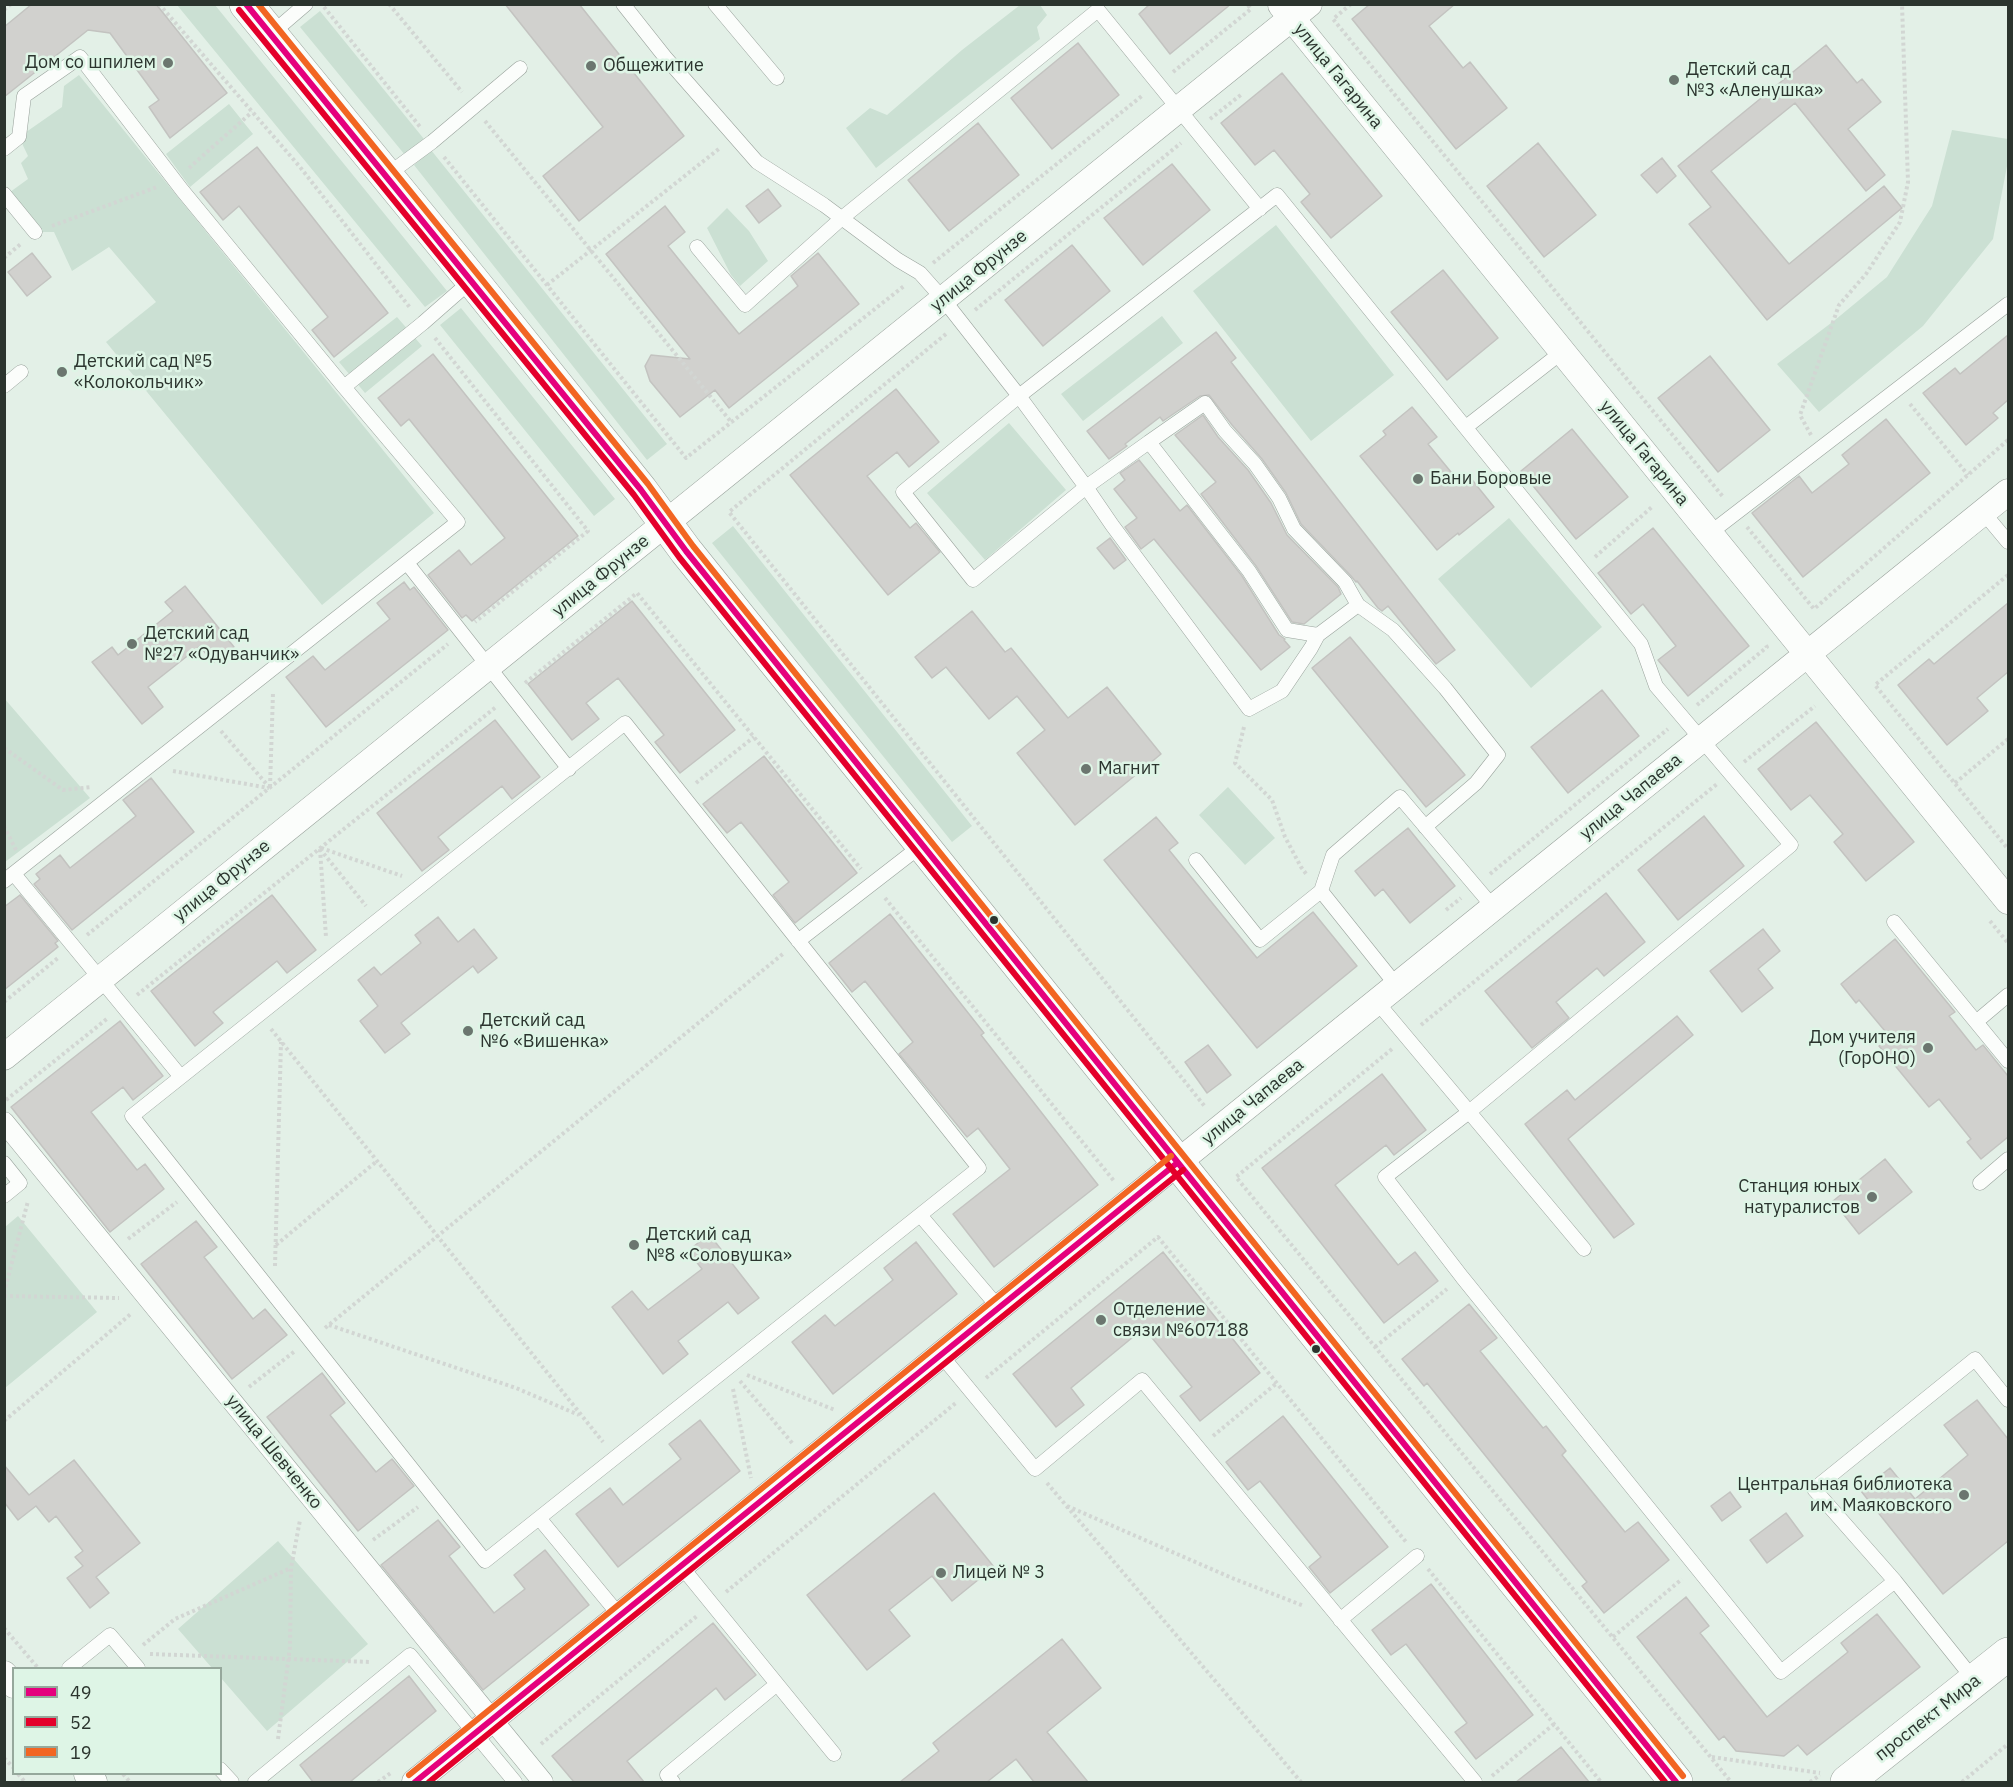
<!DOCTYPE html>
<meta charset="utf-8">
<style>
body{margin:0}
#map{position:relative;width:2013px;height:1787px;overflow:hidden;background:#e3f0e7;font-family:"IBM Plex Sans",sans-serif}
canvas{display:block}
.frame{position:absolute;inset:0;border:6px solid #2b342e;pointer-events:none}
.legend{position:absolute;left:12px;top:1667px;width:210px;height:108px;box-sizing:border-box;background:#def5e6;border:2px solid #96a89c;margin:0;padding:8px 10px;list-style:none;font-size:18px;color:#2b342e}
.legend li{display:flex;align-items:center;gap:12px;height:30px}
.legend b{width:30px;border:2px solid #96a89c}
</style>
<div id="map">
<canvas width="2013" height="1787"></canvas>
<div class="frame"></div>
<ul class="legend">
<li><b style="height:8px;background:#e5007d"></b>49</li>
<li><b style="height:8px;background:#e4002b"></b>52</li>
<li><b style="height:8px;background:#f26522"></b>19</li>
</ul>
</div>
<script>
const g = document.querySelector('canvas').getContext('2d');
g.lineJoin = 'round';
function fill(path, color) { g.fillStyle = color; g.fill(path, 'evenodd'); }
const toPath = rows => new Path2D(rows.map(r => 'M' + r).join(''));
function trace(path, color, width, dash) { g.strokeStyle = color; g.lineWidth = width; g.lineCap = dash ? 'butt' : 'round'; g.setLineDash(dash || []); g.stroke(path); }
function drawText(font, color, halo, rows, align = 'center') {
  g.font = font + ' "IBM Plex Sans",sans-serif'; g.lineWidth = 5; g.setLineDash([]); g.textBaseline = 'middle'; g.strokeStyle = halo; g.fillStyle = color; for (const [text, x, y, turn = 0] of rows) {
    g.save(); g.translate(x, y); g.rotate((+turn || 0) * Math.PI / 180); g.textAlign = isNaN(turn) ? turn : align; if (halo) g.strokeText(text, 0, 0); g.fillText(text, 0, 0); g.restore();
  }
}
fill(toPath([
 [177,5,215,5,447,291,425,307],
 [1020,5,1040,5,1047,15,1037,27,1040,39,876,168,846,128,870,108,887,115,962,50],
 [320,11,424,139,405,155,300,27],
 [79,75,434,513,322,605,106,342,156,302,109,247,72,271,54,232,35,232,6,195,28,179,21,163,28,156,19,137,62,107,64,86],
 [229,104,253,134,190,187,166,154],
 [1952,130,2008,139,2008,161,1993,239,1923,326,1819,412,1777,364,1835,320,1887,277,1932,206],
 [431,150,667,444,647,460,414,165],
 [727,208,749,231,768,261,740,286,731,275,707,228],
 [1276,225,1394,375,1311,441,1193,291],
 [461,308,615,499,594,516,440,325],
 [1162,316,1183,343,1083,421,1061,394],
 [397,317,422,346,365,393,339,362],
 [1009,423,1066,490,985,560,927,493],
 [1509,518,1602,627,1531,688,1438,579],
 [733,526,972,826,952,842,712,543],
 [4,698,90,798,5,862,4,862],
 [1228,787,1275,838,1245,865,1199,815],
 [18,1216,97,1312,5,1388,5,1227],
 [278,1541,368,1644,267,1731,221,1678,220,1668,212,1668,178,1629]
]), '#cbe0d3');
const building = toPath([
 [32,4,156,4,227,93,170,138,149,107,159,100,110,33,88,30,4,97,4,27,32,4],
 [505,4,579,4,684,136,579,221,543,176,603,127,505,4],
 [1150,4,1231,4,1170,54,1139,14,1150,4],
 [1370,4,1455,4,1429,26,1463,68,1470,62,1507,108,1456,149,1352,19,1370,4],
 [1078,43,1119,95,1052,149,1011,98,1078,43],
 [1826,45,1857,83,1862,79,1881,102,1848,129,1885,175,1866,191,1795,103,1711,171,1789,264,1884,186,1902,208,1767,320,1689,224,1711,207,1678,166,1826,45],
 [1282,73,1382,196,1331,238,1301,202,1310,194,1274,150,1255,165,1221,123,1282,73],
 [978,123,1019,175,949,231,908,180,978,123],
 [1538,143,1596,215,1544,257,1487,186,1538,143],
 [257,147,388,313,334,357,312,330,328,317,239,206,223,220,200,192,257,147],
 [1662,158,1676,176,1657,193,1641,175,1662,158],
 [1172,164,1210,210,1143,265,1104,218,1172,164],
 [768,189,781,206,759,223,746,206,768,189],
 [665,206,685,232,668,246,739,334,798,286,791,276,818,253,859,304,729,408,715,390,680,417,650,381,645,366,651,355,690,359,606,254,665,206],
 [1072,245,1110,291,1043,346,1005,300,1072,245],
 [32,253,51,277,27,296,8,272,32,253],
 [1443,270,1498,338,1447,380,1391,312,1443,270],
 [1216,332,1236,358,1231,362,1455,650,1436,664,1388,606,1382,611,1378,608,1357,581,1356,582,1351,576,1301,524,1286,493,1262,459,1232,425,1209,395,1200,396,1163,421,1160,417,1125,444,1127,446,1109,459,1087,431,1216,332],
 [2008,335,2008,400,1993,413,1998,418,1966,445,1923,393,1955,368,1960,374,2008,335],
 [433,354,578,536,472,621,466,615,462,618,428,575,459,550,471,565,505,538,409,419,401,426,378,398,433,354],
 [1710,356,1770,430,1718,472,1658,398,1710,356],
 [896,389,939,442,909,467,897,452,867,476,910,528,916,523,940,552,888,595,790,475,896,389],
 [1412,407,1437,437,1428,444,1460,483,1469,476,1494,507,1459,535,1458,533,1437,550,1360,456,1386,435,1383,431,1412,407],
 [1203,415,1218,437,1248,470,1271,503,1287,535,1338,587,1341,594,1304,624,1292,622,1256,566,1201,494,1216,482,1175,435,1203,415],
 [1886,419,1930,473,1803,577,1752,513,1799,476,1812,493,1849,464,1842,455,1886,419],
 [1572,429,1628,497,1576,539,1521,471,1572,429],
 [1139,460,1180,511,1187,505,1242,576,1279,635,1285,639,1284,640,1290,647,1261,670,1154,539,1141,549,1125,527,1137,518,1114,489,1125,480,1120,473,1139,460],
 [1653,528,1749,646,1688,696,1658,660,1676,646,1643,604,1631,614,1598,573,1653,528],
 [1110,538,1126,560,1114,569,1097,548,1110,538],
 [404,582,410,590,414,587,448,630,326,727,286,677,313,656,325,670,390,619,377,603,404,582],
 [185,586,234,647,213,663,200,646,148,687,163,707,142,724,92,662,112,647,118,655,173,611,165,602,185,586],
 [632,601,735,730,680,773,655,742,664,735,618,678,586,703,599,719,572,740,528,684,632,601],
 [2008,603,2008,672,1977,698,1988,711,1947,745,1898,685,1929,659,1934,664,2008,603],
 [972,611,1005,652,1011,648,1068,718,1107,687,1161,754,1075,825,1017,753,1045,730,1017,696,989,719,946,667,932,678,915,657,972,611],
 [1350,637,1465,775,1426,807,1312,668,1350,637],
 [1602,690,1639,736,1568,793,1531,747,1602,690],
 [495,720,540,777,512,799,502,786,438,837,449,850,422,871,377,813,495,720],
 [1816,722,1914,842,1866,881,1834,842,1843,834,1810,795,1791,810,1758,769,1816,722],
 [764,756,857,873,795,923,773,895,789,882,741,822,727,833,703,804,764,756],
 [151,778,194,832,72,930,34,884,40,879,36,874,60,855,70,868,136,816,123,800,151,778],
 [1704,816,1744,866,1678,920,1638,870,1704,816],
 [1156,817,1178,843,1169,850,1257,958,1313,912,1357,966,1257,1048,1104,860,1156,817],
 [1408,828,1455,886,1410,923,1383,889,1375,896,1355,871,1408,828],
 [1606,893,1645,942,1604,976,1597,968,1556,1002,1569,1018,1532,1048,1485,991,1606,893],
 [20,895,58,941,55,943,58,947,4,990,4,907,20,895],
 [272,895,316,950,287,973,277,961,213,1012,223,1023,195,1046,151,991,272,895],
 [890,914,984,1033,981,1035,1098,1185,994,1267,953,1214,1010,1169,978,1128,967,1137,899,1054,913,1042,865,981,852,992,829,963,890,914],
 [438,917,458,942,474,929,497,958,478,973,473,966,401,1023,410,1034,385,1053,360,1021,378,1006,358,980,374,967,381,975,421,943,415,935,438,917],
 [1763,929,1780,951,1758,969,1773,988,1742,1012,1710,971,1763,929],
 [1895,939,1955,1012,1949,1016,1976,1050,1983,1045,2008,1076,2008,1137,1981,1159,1967,1142,1971,1139,1939,1099,1929,1107,1879,1046,1890,1037,1859,1000,1856,1003,1841,984,1895,939],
 [1677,1016,1693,1035,1568,1139,1634,1224,1614,1238,1525,1124,1567,1090,1575,1100,1677,1016],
 [120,1021,163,1076,133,1100,123,1087,91,1112,137,1170,145,1164,164,1189,110,1232,11,1107,120,1021],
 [1208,1045,1231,1075,1207,1093,1185,1062,1208,1045],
 [1382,1074,1426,1130,1394,1155,1386,1145,1335,1185,1398,1265,1415,1252,1438,1281,1384,1323,1262,1168,1382,1074],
 [1885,1159,1912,1192,1859,1234,1833,1201,1885,1159],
 [196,1221,217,1247,204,1257,253,1319,265,1309,287,1335,232,1379,141,1264,196,1221],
 [709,1234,759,1298,738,1314,728,1302,678,1341,688,1354,663,1374,612,1307,632,1291,648,1310,702,1269,688,1251,709,1234],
 [916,1242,957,1294,833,1394,792,1342,825,1315,835,1326,893,1280,884,1268,916,1242],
 [1163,1252,1260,1373,1200,1421,1180,1396,1192,1387,1144,1328,1071,1388,1084,1405,1056,1427,1013,1374,1163,1252],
 [1469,1304,1497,1338,1480,1351,1543,1428,1546,1426,1566,1451,1562,1455,1625,1532,1638,1522,1669,1560,1604,1613,1582,1586,1587,1582,1427,1383,1424,1386,1402,1359,1469,1304],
 [322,1373,345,1403,330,1415,376,1472,392,1459,414,1486,358,1531,267,1417,322,1373],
 [1977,1400,2008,1439,2008,1541,1943,1594,1861,1491,1890,1468,1915,1499,1968,1455,1944,1425,1977,1400],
 [1283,1416,1388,1547,1330,1593,1309,1567,1321,1557,1260,1481,1248,1490,1226,1462,1283,1416],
 [700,1420,740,1471,618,1567,576,1514,610,1488,623,1505,681,1459,669,1444,700,1420],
 [74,1460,140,1543,96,1577,109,1593,90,1608,67,1578,83,1566,75,1557,83,1551,56,1516,49,1522,36,1506,18,1520,4,1502,4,1465,29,1495,74,1460],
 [1730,1492,1741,1507,1722,1521,1711,1506,1730,1492],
 [934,1493,994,1567,952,1601,932,1576,889,1610,910,1636,867,1670,807,1595,934,1493],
 [1786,1513,1803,1536,1767,1563,1750,1540,1786,1513],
 [438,1520,460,1547,449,1556,494,1613,525,1589,514,1575,545,1550,589,1605,483,1690,381,1565,438,1520],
 [1431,1584,1533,1715,1476,1759,1455,1732,1467,1723,1406,1644,1391,1655,1372,1630,1431,1584],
 [1686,1597,1709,1626,1700,1633,1767,1717,1848,1652,1841,1643,1877,1614,1920,1667,1807,1755,1798,1745,1784,1756,1736,1751,1724,1736,1719,1740,1637,1637,1686,1597],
 [713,1623,756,1675,725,1700,716,1688,627,1761,644,1782,574,1782,552,1756,713,1623],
 [1062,1639,1101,1688,1047,1732,1088,1782,1034,1782,1016,1759,987,1782,900,1782,939,1751,933,1743,1062,1639],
 [409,1676,436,1711,350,1782,313,1782,300,1765,409,1676],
 [1561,1747,1589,1782,1516,1782,1561,1747]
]);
fill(building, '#d1d1ce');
trace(building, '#c3c3c0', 1.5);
const service = toPath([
 [623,4,665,57,757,162,824,205,898,260,920,273,943,299,1019,396,1277,195,1641,644,1656,686,1791,845,1469,1112,1385,1177,1462,1277,1781,1672,1895,1581,1975,1681],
 [715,4,777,78],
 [271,34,306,4],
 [4,149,19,137,24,96,80,57,182,190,344,387,423,323,472,280],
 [387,175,432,142,520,68],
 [4,194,35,232],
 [697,247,745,305,842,218,1098,10,1260,209],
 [4,386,21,372],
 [1466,427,1562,352],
 [1149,442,1205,403,1225,431,1255,464,1279,498,1294,529,1345,582,1358,605,1318,635,1287,630,1249,571,1149,442,1086,487,973,580,903,492,1019,396,1086,487,1112,525,1249,709,1282,691,1311,648,1318,635],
 [1983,512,2008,542],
 [1710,533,2008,304],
 [407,563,569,769],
 [1358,605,1393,630,1445,688,1498,755,1476,783,1425,827],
 [625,723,979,1168,485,1561,132,1116,625,723],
 [1196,860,1260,940,1321,891,1397,986],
 [14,874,181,1077],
 [4,881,458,522,344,387],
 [1321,891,1333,855,1400,797,1494,908],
 [1894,922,1976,1022,2008,995],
 [798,941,922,845],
 [1377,1002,1584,1249],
 [1976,1022,2008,1061],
 [4,1163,20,1183,4,1196],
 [1980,1183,2008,1159],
 [920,1215,999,1308],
 [941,1355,1035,1469,1142,1380,1475,1782],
 [539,1518,620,1616],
 [1895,1581,1814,1489,1975,1359,2008,1400],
 [1340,1620,1417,1556],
 [69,1668,110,1635,138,1668],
 [777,1684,834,1754],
 [220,1769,232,1782],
 [255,1782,410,1655,515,1782],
 [673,1782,667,1775,777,1684,681,1566]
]);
const pedestrian = toPath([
 [4,1122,543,1782]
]);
const minor = toPath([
 [1281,5,2008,901],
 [4,1057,1309,4],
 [4,1674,14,1685],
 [87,1774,94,1782],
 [415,1782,1177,1163,2008,492]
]);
const tertiary = toPath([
 [246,4,472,280,641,490,686,551,1676,1782],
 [1847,1782,2008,1654]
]);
trace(service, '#99a29c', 15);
trace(pedestrian, '#99a29c', 21);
trace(minor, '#99a29c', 27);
trace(tertiary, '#99a29c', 34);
trace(toPath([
 [159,4,300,167,411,309],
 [389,4,462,92],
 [1351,4,1333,19,1724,498],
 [324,7,421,128],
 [4,10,11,4],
 [1173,72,1251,9,1247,4],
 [1210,119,1242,94],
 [485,121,732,423],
 [444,157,686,458,904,286],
 [189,168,252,112],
 [52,226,157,187],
 [4,258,22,243],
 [933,263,1143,95],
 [547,285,720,148],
 [975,310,1181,143],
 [946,334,729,512,1206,1108],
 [435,338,588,531,475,622],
 [1910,404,1968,475],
 [1811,435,1800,415,1839,305,1866,274,1900,222,1908,182,1902,4],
 [1747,527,1814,609,2008,440],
 [1595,557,1653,506],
 [2008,575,1875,685,2008,849],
 [525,683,637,593,861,869],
 [1697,705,1767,647,1765,644],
 [1244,727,1235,763,1272,800,1285,837,1301,867,1307,875],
 [221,731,269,787],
 [4,748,63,790,92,787],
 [1744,762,1815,706],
 [173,771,269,788],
 [696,783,754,737],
 [1955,783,2008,739],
 [270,787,273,693],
 [4,826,16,850],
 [321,848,402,876],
 [320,849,326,937],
 [320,849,366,906],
 [1490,874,1668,729],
 [885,898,1114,1181],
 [1446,910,1461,898],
 [1990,921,2008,943],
 [87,935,448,644],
 [137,995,496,707],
 [4,1002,58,958],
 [1421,1025,1717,784],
 [271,1029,603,1442],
 [1392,1049,1236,1177,1731,1782],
 [6,1100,108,1018],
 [128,1239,177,1202],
 [276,1245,377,1161],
 [275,1266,281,1042],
 [4,1293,28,1201],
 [4,1296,119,1298],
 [329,1325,516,1388,579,1415],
 [325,1328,784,953],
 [1375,1347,1447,1289],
 [747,1375,835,1410],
 [986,1378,1158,1237,1406,1542],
 [740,1381,793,1444],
 [249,1387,295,1351],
 [733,1389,751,1478],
 [4,1421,132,1313],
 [1213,1436,1277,1383],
 [1047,1483,1301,1782],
 [1067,1506,1232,1578,1304,1606],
 [373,1540,418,1507],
 [1428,1569,1601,1782],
 [726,1592,957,1402],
 [4,1628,38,1668],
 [1613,1637,1682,1579],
 [143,1645,175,1619,291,1568],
 [150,1654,371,1662],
 [278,1739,290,1647,291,1568,300,1520],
 [541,1744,697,1616],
 [1712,1757,1820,1773],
 [4,1758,14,1768],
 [18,1774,25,1782],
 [123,1774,130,1782],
 [1492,1776,1554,1724],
 [378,1782,392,1772],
 [1810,1782,1820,1775],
 [1962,1782,2008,1744]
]), '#d2d6d3', 4, [3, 3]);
trace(service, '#fbfdfb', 14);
trace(pedestrian, '#fbfdfb', 20);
trace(minor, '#fbfdfb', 26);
trace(tertiary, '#fbfdfb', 33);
trace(toPath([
 [246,4,641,490,686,551,1676,1782],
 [415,1782,1177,1163]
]), '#e5007d', 6);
trace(toPath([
 [239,10,634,495,679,557,1665,1782],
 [429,1782,1183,1170]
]), '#e4002b', 6);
trace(toPath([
 [258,4,648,484,693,546,1683,1776],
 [409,1775,1171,1156]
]), '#f26522', 6);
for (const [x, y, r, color] of [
 [168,63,6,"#6b766f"],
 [591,66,6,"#6b766f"],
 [1674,80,6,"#6b766f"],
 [62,372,6,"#6b766f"],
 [1418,479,6,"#6b766f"],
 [132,644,6,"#6b766f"],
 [1086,769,6,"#6b766f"],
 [994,920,5,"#2b342e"],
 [468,1031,6,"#6b766f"],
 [1928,1048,6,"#6b766f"],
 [1872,1197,6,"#6b766f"],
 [634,1245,6,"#6b766f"],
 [1101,1320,6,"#6b766f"],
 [1316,1349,5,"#2b342e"],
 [1964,1495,6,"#6b766f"],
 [941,1573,6,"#6b766f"]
]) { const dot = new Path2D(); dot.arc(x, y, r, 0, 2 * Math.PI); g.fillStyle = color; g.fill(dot); trace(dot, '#def5e6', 2); }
drawText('18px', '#2b342e', '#def5e6', [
 ["Дом со шпилем",156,63,"right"],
 ["Общежитие",603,66],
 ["Детский сад",1686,70],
 ["№3 «Аленушка»",1686,91],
 ["Детский сад №5",74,362],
 ["«Колокольчик»",74,383],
 ["Бани Боровые",1430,479],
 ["Детский сад",144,634],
 ["№27 «Одуванчик»",144,655],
 ["Магнит",1098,769],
 ["Детский сад",480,1021],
 ["№6 «Вишенка»",480,1042],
 ["Дом учителя",1916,1038,"right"],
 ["(ГорОНО)",1916,1059,"right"],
 ["Станция юных",1860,1187,"right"],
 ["натуралистов",1860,1208,"right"],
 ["Детский сад",646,1235],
 ["№8 «Соловушка»",646,1256],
 ["Отделение",1113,1310],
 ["связи №607188",1113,1331],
 ["Центральная библиотека",1952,1485,"right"],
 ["им. Маяковского",1952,1506,"right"],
 ["Лицей № 3",953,1573]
], 'left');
drawText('18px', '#2b342e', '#def5e6', [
 ["улица Гагарина",1338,76,51],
 ["улица Фрунзе",979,271,-39],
 ["улица Гагарина",1644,453,51],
 ["улица Фрунзе",601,576,-39],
 ["улица Чапаева",1631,797,-39],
 ["улица Фрунзе",222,881,-39],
 ["улица Чапаева",1253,1102,-39],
 ["улица Шевченко",274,1452,51],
 ["проспект Мира",1928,1718,-38]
]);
</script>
